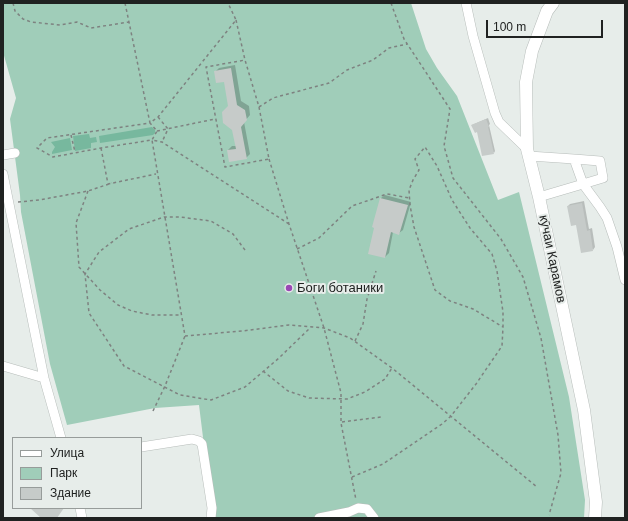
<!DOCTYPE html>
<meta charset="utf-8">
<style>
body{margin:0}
#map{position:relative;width:628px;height:521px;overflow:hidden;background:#e7edea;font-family:Helvetica,sans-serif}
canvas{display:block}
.frame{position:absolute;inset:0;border:4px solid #202221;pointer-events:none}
.legend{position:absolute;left:12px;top:437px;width:130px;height:72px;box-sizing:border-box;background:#e7edea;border:1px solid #979c9a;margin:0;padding:5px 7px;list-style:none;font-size:12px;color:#202221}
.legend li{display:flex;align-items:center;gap:8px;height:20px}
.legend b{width:20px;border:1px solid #979c9a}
.scale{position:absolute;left:486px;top:20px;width:117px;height:18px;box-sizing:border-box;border:2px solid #202221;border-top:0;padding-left:5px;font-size:12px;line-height:14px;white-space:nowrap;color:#202221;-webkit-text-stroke:3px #e7edea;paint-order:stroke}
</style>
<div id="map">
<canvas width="628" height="521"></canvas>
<div class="frame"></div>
<ul class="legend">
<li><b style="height:5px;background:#fff"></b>Улица</li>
<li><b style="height:11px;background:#a0cdb9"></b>Парк</li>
<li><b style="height:11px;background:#c6cbc9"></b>Здание</li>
</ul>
<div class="scale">100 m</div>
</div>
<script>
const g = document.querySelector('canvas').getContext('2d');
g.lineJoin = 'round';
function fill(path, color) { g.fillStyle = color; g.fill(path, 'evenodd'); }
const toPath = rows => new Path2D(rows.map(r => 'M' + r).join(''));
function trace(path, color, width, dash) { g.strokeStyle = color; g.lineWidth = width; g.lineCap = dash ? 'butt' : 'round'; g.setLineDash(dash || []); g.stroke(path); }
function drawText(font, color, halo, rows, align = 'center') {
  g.font = font + ' Helvetica,sans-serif'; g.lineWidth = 4; g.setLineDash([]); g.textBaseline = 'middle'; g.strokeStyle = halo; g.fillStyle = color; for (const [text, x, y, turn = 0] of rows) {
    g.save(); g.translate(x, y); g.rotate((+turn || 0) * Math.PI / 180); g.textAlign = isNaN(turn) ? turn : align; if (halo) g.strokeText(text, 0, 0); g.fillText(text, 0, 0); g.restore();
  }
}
fill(toPath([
 [3,3,411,3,426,49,437,68,457,96,498,200,519,192,569,397,585,500,584,518,213,518,199,405,155,408,67,425,50,364,21,212,20,195,10,119,16,98,3,52]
]), '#a0cdb9');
fill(toPath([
 [152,127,155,130,155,133,153,135,100,143,99,136],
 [89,134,90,138,96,137,97,142,91,143,91,148,75,151,73,136],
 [70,138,72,150,52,154,52,152,55,147,51,142]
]), '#77b89e');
fill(toPath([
 [235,65,241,101,249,106,250,115,244,122,250,154,246,158,228,150,232,146,236,146,225,81,215,72,219,68],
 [488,118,490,124,489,125,495,151,494,153,472,125],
 [385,195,411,202,403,230,399,233,393,232,389,253,385,257,381,198],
 [584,201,589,229,592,228,595,247,593,250,577,224,568,206,570,204]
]), '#0003');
fill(toPath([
 [231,68,237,105,245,110,247,120,241,127,247,159,229,162,227,150,236,149,232,130,223,123,222,112,228,106,224,82,216,83,214,71],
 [486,119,489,127,488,127,494,154,482,156,477,132,475,133,471,125],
 [380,198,408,205,399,235,391,232,385,258,368,254,374,228,372,227],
 [582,203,587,231,590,230,593,251,581,253,576,225,571,226,567,206],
 [30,508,64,508,57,518,41,518]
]), '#c6cbc9');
const minor = toPath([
 [466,3,473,36,495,113,499,122,527,149],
 [3,155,15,153],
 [529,156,574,159,600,161,603,178,583,184,574,159],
 [3,174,44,378,61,438],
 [539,197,583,184,600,207,607,218,617,247,625,280],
 [3,366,44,378],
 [141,447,192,439,199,441,202,444,212,508,211,518],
 [80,508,82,518],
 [319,518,349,512,358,508,367,509,374,518]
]);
const major = toPath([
 [553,3,547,11,532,51,526,82,527,149,539,197,584,410,596,502,595,518]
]);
trace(minor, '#b7bdba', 10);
trace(major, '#b7bdba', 13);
trace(toPath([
 [13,3,15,11,23,19,31,22,60,25,77,22,91,28,129,22],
 [125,3,150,123,158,117,236,20,228,3],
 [391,3,404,39,450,109,444,146,453,178,501,239,523,277,541,338,558,435,561,473,549,515],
 [236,20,245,60,259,107,269,159,225,167,206,67,245,60],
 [259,107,273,98,329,83,347,70,373,60,389,48,407,44],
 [158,117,168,129,162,142],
 [157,131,215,119],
 [71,135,75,152],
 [101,148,108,184,156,174],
 [269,159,289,224,324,328,341,393,341,423,356,500],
 [88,191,76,223,79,267,100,290,118,305,132,311,152,315,181,315],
 [18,202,39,200,88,191,112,183],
 [289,224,162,142,152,140,157,131,150,123,47,138,37,148,53,157,101,148,152,140,185,336,242,331,289,325,324,328,350,338,392,368,537,487],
 [297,249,319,238,352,206,387,194,410,198],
 [245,250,233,234,211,221,180,217,164,217,129,229,99,252,85,274,89,313,124,366,180,395,211,400,245,387,279,358,311,327],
 [355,341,363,324,367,299,376,271],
 [263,371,288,391,309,398,347,399,365,392,385,379,392,368],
 [153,411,165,386,185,336],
 [342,422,381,417],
 [352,477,383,464,442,424,451,416,476,384,502,346,503,327,503,312,497,271,492,254,470,228,452,200,437,166,425,147,415,159,419,170,413,180,409,190,410,205,414,227,435,290,450,301,473,309,503,327]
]), '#7e8280', 1.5, [3, 3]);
trace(minor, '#fff', 9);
trace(major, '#fff', 12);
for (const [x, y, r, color] of [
 [289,288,4,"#9a47b5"]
]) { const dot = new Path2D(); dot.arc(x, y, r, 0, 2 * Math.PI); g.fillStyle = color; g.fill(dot); trace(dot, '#e7edea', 1.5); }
drawText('13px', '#202221', '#e7edea', [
 ["кӯчаи Карамов",552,259,78]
]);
drawText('13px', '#202221', '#e7edea', [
 ["Боги ботаники",297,288]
], 'left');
</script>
